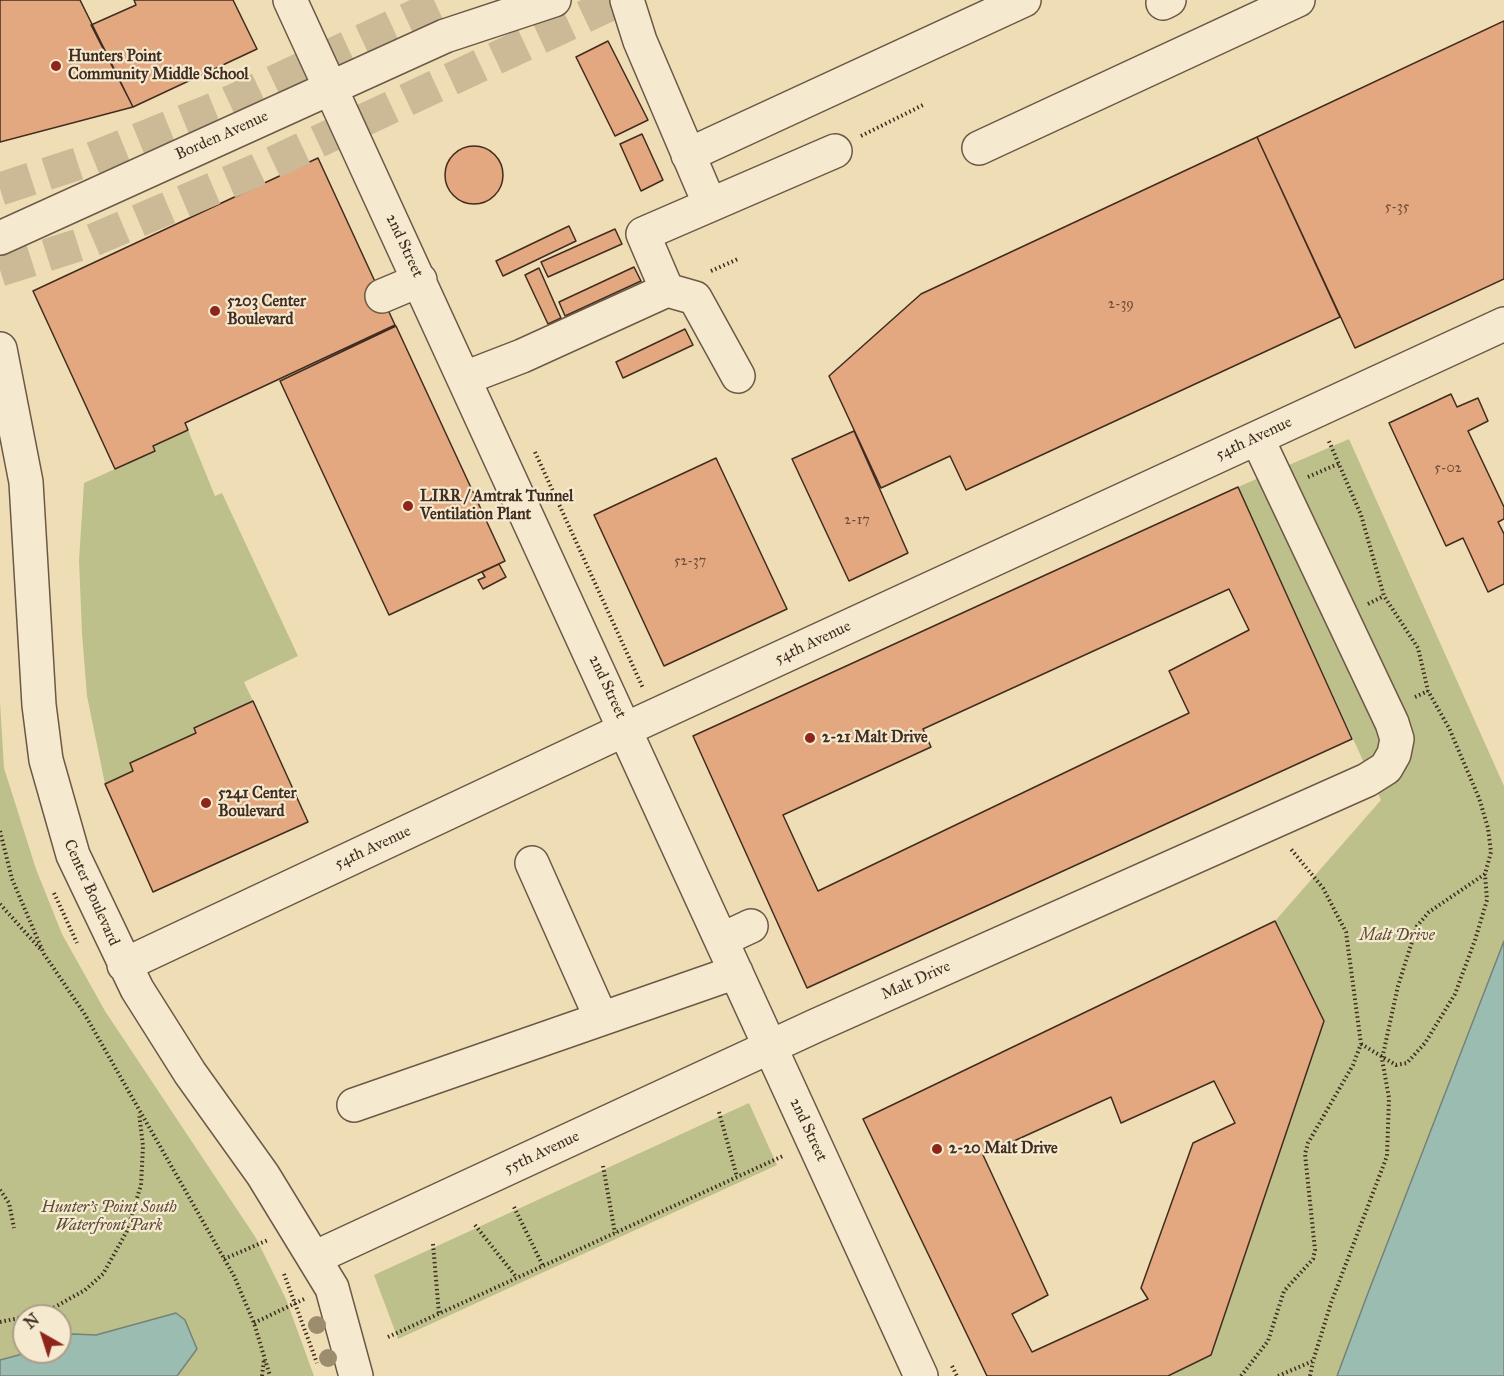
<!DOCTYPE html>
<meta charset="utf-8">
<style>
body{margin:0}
#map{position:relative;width:1504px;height:1376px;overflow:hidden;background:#efdeb5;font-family:"IM FELL Great Primer",serif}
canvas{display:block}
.north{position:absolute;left:12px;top:1304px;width:60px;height:60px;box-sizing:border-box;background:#f5eacf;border:2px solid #ad9e89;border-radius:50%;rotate:321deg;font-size:16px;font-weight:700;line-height:24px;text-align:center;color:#412c21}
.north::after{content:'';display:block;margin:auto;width:21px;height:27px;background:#8f2418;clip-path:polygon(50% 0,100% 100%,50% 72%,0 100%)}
</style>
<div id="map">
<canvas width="1504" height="1376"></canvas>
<div class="north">N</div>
</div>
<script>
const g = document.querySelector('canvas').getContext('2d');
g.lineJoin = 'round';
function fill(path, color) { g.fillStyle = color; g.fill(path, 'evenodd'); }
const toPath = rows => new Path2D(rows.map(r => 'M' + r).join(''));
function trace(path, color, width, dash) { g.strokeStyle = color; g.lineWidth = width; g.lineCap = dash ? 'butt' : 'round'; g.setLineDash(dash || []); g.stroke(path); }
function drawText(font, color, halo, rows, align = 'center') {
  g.font = font + ' "IM FELL Great Primer",serif'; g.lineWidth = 4.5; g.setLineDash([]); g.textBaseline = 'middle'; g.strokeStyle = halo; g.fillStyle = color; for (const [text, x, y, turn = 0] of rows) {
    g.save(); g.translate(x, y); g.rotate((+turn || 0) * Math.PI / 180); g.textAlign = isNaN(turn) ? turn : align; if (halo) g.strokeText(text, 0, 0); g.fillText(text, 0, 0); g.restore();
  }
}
fill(toPath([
 [188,430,215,496,222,493,298,656,244,682,253,701,194,728,196,733,130,763,133,771,105,784,87,696,82,633,79,560,84,483,155,451,153,446],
 [1349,439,1504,786,1504,941,1337,1376,1168,1376,1211,1355,1324,1021,1275,921,1381,800,1238,487],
 [0,702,4,768,36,869,62,934,105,1011,256,1238,286,1299,314,1376,177,1376,197,1349,176,1313,96,1335,73,1334,60,1339,60,1316,24,1316,24,1352,30,1352,0,1360],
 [749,1103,777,1165,398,1339,374,1275]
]), '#bdc08b');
const water = toPath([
 [1504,941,1504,1376,1337,1376,1368,1293,1504,941],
 [176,1313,185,1320,197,1349,177,1376,0,1376,0,1360,30,1352,60,1352,60,1339,73,1334,96,1335,176,1313]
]);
fill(water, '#9abcb1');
trace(water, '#768277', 1.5);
const building = toPath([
 [0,0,80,0,133,107,0,142,0,0],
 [134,0,233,0,257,49,133,107,91,25,136,5,134,0],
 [1504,21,1504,279,1355,348,1257,137,1504,21],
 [608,41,648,120,615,136,576,57,608,41],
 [642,134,663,180,641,191,620,144,642,134],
 [1257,137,1340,317,966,490,950,456,881,488,829,376,921,294,1257,137],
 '445 175a29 29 0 1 1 58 0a29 29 0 1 1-58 0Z',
 [318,158,395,325,185,423,188,430,153,446,155,451,115,469,33,291,318,158],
 [569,226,576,241,503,276,496,261,569,226],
 [615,229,622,244,548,277,541,262,615,229],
 [634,267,641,281,565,316,559,302,634,267],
 [539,268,561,318,548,324,525,275,539,268],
 [396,326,505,561,389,615,280,381,396,326],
 [685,329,693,345,623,378,616,362,685,329],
 [1451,394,1457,407,1478,398,1488,421,1468,431,1504,507,1504,519,1498,522,1504,534,1504,584,1488,592,1463,538,1446,546,1389,423,1451,394],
 [854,431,908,553,849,581,792,459,854,431],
 [716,458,787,609,664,666,594,515,716,458],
 [1238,487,1352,739,807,988,693,736,1238,487],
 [1229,589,1249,630,1169,671,1189,713,818,891,783,815,931,747,923,729,1229,589],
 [499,564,506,577,483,589,478,580,485,577,482,572,499,564],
 [253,701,308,822,153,892,105,784,133,771,130,763,196,733,194,728,253,701],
 [1275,921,1324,1021,1211,1355,1168,1376,987,1376,863,1119,1275,921],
 [1214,1081,1235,1123,1193,1143,1141,1288,1148,1299,1032,1352,1012,1314,1048,1295,983,1155,1111,1097,1121,1123,1214,1081]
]);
fill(building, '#e3a87f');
trace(building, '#412c21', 1.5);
trace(toPath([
 [0,189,83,162,226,104,449,0],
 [0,270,91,241,257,170,620,0]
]), '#ccba97', 33, [33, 16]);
const minor = toPath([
 [290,0,921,1376],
 [627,0,640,41,710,205],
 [1163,3,1169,0],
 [979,148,1298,0],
 [688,155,1024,0],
 [0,238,445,36,554,0],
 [382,296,420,280],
 [0,349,26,482,39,705,46,760,73,855,137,989,190,1073,263,1175,332,1288,356,1376],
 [738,376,695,298,667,290,643,234,835,151],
 [465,378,522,356,667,290],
 [532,863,601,1018],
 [721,940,751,926],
 [124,965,626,729,1504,324],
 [354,1105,736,972],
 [314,1258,815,1026,1367,780,1386,768,1394,754,1397,739,1392,723,1257,438]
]);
trace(minor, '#6c5846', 36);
trace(toPath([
 [861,136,925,104],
 [711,271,738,259],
 [535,452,643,688],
 [1308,477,1340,463],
 [1368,604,1384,596],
 [1415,697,1428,691],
 [0,831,12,879,44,954,84,1013,234,1276,254,1323,270,1376],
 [54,893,77,943],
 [0,904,42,951],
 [1361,1044,1396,1065,1407,1063,1425,1043,1455,994,1475,940,1487,900,1485,874],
 [719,1112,737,1177],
 [603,1166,615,1233],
 [0,1190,9,1203,14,1228],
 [514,1207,543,1266],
 [475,1225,517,1278],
 [433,1244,439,1314],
 [224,1259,268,1240],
 [284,1274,317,1363],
 [28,1316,53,1308,85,1290,103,1274,127,1231,141,1185,143,1146,139,1113],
 [0,1322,24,1317],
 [254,1323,304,1299],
 [388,1337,783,1156],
 [952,1366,957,1376],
 [262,1376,264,1359],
 [1241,1376,1268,1341,1284,1291,1313,1259,1315,1250,1305,1154,1308,1143,1353,1065,1361,1044,1346,932,1323,888,1290,848],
 [1278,1376,1313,1361,1331,1303,1387,1156,1389,1098,1382,1059,1398,986,1417,926,1429,912,1485,874,1491,852,1488,828,1479,798,1449,728,1428,691,1418,648,1384,596,1361,515,1328,439],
 [1310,1376,1313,1362]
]), '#412c21', 4, [1.5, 3]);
trace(minor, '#f5eacf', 33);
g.fillStyle = '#9d8d6f';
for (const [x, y] of [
 [317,1325],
 [328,1358]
]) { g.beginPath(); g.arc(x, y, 9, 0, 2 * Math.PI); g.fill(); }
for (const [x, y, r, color] of [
 [56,66,6,"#8f2418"],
 [215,311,6,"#8f2418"],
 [408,506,6,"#8f2418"],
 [810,738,6,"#8f2418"],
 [206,803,6,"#8f2418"],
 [937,1149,6,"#8f2418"]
]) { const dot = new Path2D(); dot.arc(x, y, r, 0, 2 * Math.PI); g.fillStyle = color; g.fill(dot); trace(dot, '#f5eacf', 2); }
drawText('14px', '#6a4b38', null, [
 ["5-35",1397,208],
 ["2-39",1121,305],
 ["5-02",1448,469],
 ["2-17",857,521],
 ["52-37",690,562]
]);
drawText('bold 16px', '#412c21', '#f5eacf', [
 ["Hunters Point",68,57],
 ["Community Middle School",68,75],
 ["5203 Center",227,302],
 ["Boulevard",227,320],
 ["LIRR / Amtrak Tunnel",420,497],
 ["Ventilation Plant",420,515],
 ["2-21 Malt Drive",822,738],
 ["5241 Center",218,794],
 ["Boulevard",218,812],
 ["2-20 Malt Drive",949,1149]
], 'left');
drawText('16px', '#412c21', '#f5eacf', [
 ["Borden Avenue",222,136,-24],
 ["2nd Street",404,246,65],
 ["54th Avenue",1254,439,-25],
 ["54th Avenue",813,643,-25],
 ["2nd Street",607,687,65],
 ["54th Avenue",373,848,-25],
 ["Center Boulevard",91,893,66],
 ["Malt Drive",916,981,-24],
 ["2nd Street",808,1130,65],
 ["55th Avenue",542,1153,-25]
]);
drawText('italic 16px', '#5a4a36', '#f5eacf', [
 ["Malt Drive",1397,936],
 ["Hunter’s Point South",109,1208],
 ["Waterfront Park",109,1226]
]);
</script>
